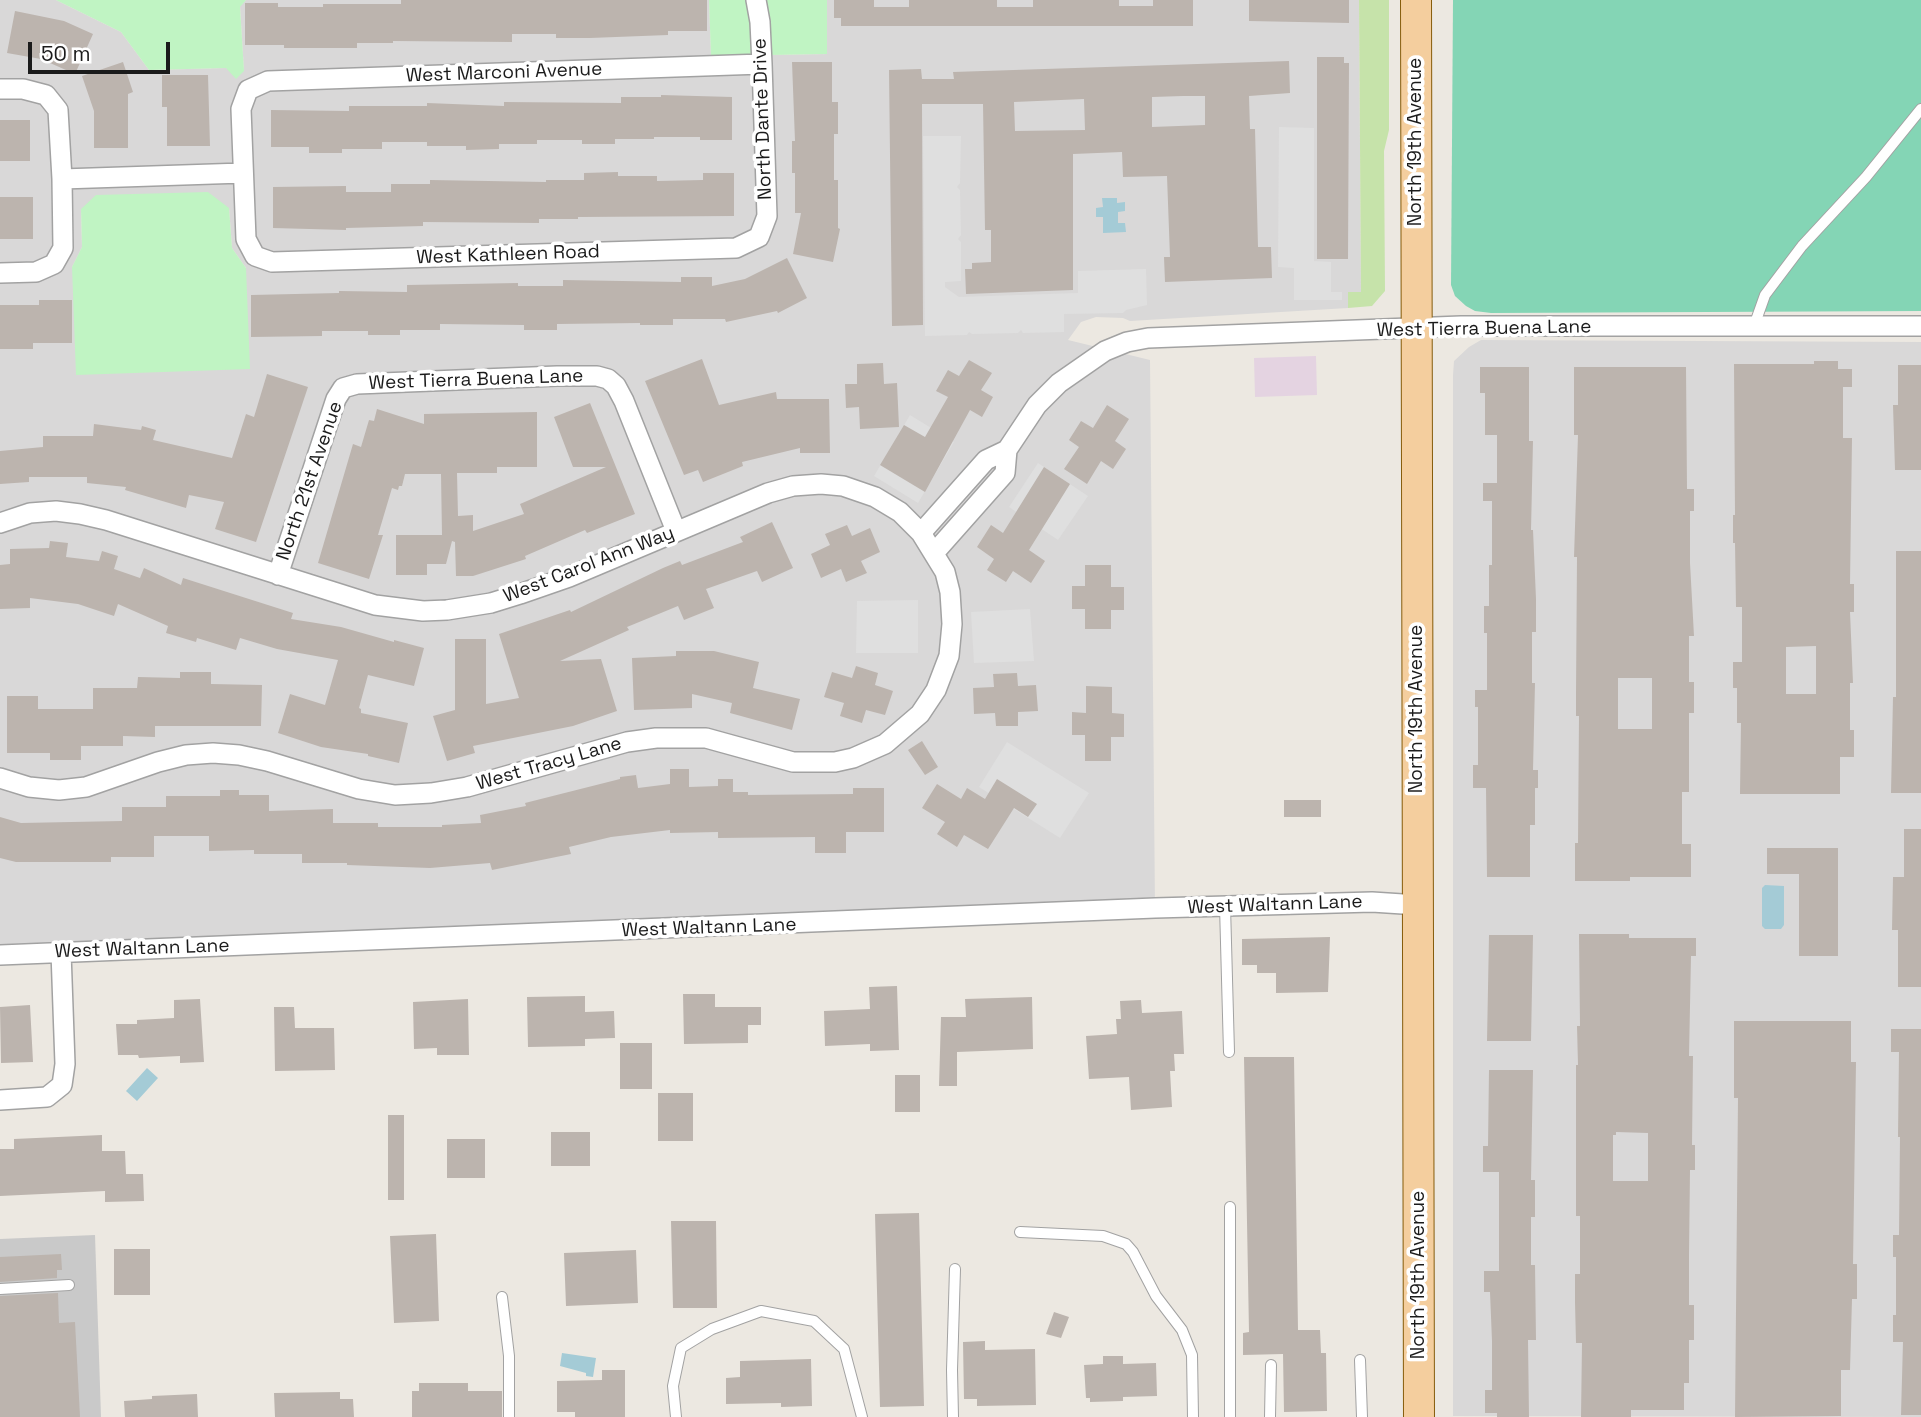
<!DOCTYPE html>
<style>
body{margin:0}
#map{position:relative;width:1921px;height:1417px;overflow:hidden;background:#ece8e1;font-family:"Space Grotesk",sans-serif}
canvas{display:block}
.scale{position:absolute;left:28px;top:42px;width:142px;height:32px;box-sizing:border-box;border:4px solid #1b1b1b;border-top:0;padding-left:9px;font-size:21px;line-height:24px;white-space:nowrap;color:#1b1b1b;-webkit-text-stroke:5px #fff;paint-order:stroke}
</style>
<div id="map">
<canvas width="1921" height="1417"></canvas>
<div class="scale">50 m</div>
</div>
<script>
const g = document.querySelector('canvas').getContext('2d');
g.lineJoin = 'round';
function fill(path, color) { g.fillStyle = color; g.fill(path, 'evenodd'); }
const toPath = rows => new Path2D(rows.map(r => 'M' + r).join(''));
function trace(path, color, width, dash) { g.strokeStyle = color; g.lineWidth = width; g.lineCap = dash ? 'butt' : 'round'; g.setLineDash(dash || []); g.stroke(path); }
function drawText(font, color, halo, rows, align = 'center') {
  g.font = font + ' "Space Grotesk",sans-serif'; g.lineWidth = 7; g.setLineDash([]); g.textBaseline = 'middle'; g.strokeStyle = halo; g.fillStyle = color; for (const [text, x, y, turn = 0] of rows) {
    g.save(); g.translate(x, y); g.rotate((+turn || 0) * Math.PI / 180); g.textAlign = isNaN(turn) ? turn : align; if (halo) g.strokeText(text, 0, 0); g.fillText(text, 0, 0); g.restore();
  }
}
fill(toPath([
 [0,0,56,0,121,32,149,70,226,68,244,71,240,6,246,0,709,0,711,56,827,54,827,0,1359,0,1361,292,1348,293,1348,308,1130,321,1123,318,1096,317,1081,322,1068,340,1150,360,1155,908,0,955],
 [229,208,232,248,246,268,72,267,82,247,81,209],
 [1481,340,1921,342,1921,1417,1453,1416,1453,375,1454,361,1469,347]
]), '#d9d8d8');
fill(toPath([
 [1316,356,1317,395,1255,397,1254,358]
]), '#e4d3e1');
fill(toPath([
 [95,1235,101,1417,0,1417,0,1239]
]), '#c9c9c9');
fill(toPath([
 [1359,0,1389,0,1389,130,1384,151,1385,291,1372,306,1348,308,1348,292,1361,292]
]), '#c6e3aa');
fill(toPath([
 [56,0,246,0,240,7,244,71,236,79,226,68,149,70,121,32],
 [709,0,827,0,827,54,711,56],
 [208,192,229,208,232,248,246,268,250,369,76,375,72,267,82,247,81,209,96,195]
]), '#c0f4c3');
fill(toPath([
 [1453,0,1921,0,1921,311,1491,313,1475,311,1466,306,1455,296,1451,285]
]), '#84d5b5');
fill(toPath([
 [1279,127,1314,128,1314,261,1331,262,1331,292,1342,292,1342,300,1294,300,1294,268,1278,267],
 [923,136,961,136,960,183,957,187,960,190,961,235,958,239,961,242,961,281,945,282,945,287,959,297,1078,293,1078,271,1146,269,1147,305,1126,310,1123,313,1064,314,1064,332,1023,333,1021,330,1018,333,972,334,969,332,967,335,925,336],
 [910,415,954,442,918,503,874,476],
 [1038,463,1088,496,1058,540,1009,507],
 [918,600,918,653,856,653,857,601],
 [1030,609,1034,661,974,663,971,612],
 [1007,742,1089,793,1060,838,979,787]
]), '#dfdfdf');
fill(toPath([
 [1102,198,1117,198,1117,203,1125,202,1125,211,1118,212,1118,223,1125,223,1126,232,1103,233,1103,217,1096,217,1096,208,1103,207],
 [1765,885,1784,886,1784,925,1781,929,1765,929,1762,926,1762,888],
 [147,1068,158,1078,137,1101,126,1091],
 [562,1353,596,1358,593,1377,586,1376,586,1373,560,1366]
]), '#a4cbd6');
fill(toPath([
 [401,0,707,0,707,31,668,31,668,35,590,38,556,38,556,34,512,34,512,42,393,41,393,43,357,43,357,48,284,48,284,45,245,45,245,3,278,3,278,7,323,7,323,4,401,4],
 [834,0,874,0,874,7,909,7,909,0,997,0,997,7,1033,7,1033,0,1119,0,1119,6,1153,6,1153,0,1193,0,1193,26,841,26,841,18,834,18],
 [1249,0,1349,0,1349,23,1249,21],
 [15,11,64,21,93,34,75,74,41,59,7,53],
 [1317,57,1344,57,1344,63,1349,63,1348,259,1317,259],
 [1289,61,1290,93,1249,96,1250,129,1255,129,1258,247,1271,247,1272,278,1165,282,1164,257,1170,257,1167,176,1123,177,1122,152,1073,154,1073,290,966,294,965,269,972,269,972,263,991,262,991,230,985,230,983,104,922,104,923,325,892,326,889,70,921,69,922,79,954,79,953,72],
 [1183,96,1205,96,1205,125,1152,127,1152,97],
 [1084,99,1085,130,1015,131,1014,102],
 [123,62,133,92,128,94,128,148,94,148,94,111,82,76],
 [792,62,832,62,832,102,838,102,838,134,834,134,834,180,838,180,838,228,840,229,833,262,793,254,801,213,795,213,795,173,792,173,792,141,795,141],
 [162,75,208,75,210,146,167,146,167,107,162,107],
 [661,95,732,97,732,140,700,140,700,137,654,137,654,139,615,139,615,144,582,144,582,140,537,140,537,144,499,144,499,149,466,150,466,146,427,146,427,142,382,142,382,149,342,149,342,153,309,153,309,147,271,147,271,110,349,111,349,106,427,106,427,103,504,106,504,102,621,103,621,97,661,97],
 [0,120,30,120,30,161,0,161],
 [618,172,618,176,657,176,657,181,703,180,703,173,734,173,734,216,578,217,578,219,539,219,539,223,423,222,423,226,346,228,346,230,273,228,273,187,346,186,346,192,391,192,391,184,430,184,430,180,546,182,546,180,584,180,584,173],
 [0,197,33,197,33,239,0,239],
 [787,258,807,298,778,313,777,311,726,322,725,319,673,319,673,325,640,325,640,323,557,324,557,330,524,330,524,325,440,324,440,330,400,330,400,335,368,335,368,331,322,331,322,336,251,337,251,295,339,293,339,291,407,292,407,285,518,283,518,286,563,286,563,280,681,282,681,277,712,277,712,286,745,279],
 [39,300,72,300,72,343,33,343,33,349,0,349,0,305,39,305],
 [702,359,719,405,776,392,777,399,829,399,830,453,800,453,800,448,742,462,743,466,703,482,698,470,684,475,645,381],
 [969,360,992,373,981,390,993,397,982,417,970,410,925,492,880,465,904,425,925,437,948,397,936,391,948,370,959,376],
 [1814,361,1838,361,1838,369,1852,369,1852,387,1843,387,1843,438,1852,438,1850,584,1854,584,1854,612,1850,612,1853,683,1850,683,1850,730,1854,730,1854,757,1840,757,1840,794,1740,794,1741,723,1737,723,1737,688,1733,688,1733,662,1742,662,1742,607,1736,607,1735,543,1733,543,1733,515,1735,515,1734,364,1814,364],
 [1816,646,1816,694,1786,694,1786,647],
 [883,363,884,384,897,383,899,427,860,429,859,407,846,408,845,384,857,384,857,364],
 [1898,365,1921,365,1921,470,1895,470,1893,405,1898,405],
 [1480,367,1529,367,1529,441,1533,441,1531,530,1533,530,1536,599,1536,632,1532,632,1532,683,1535,683,1533,770,1538,770,1538,788,1535,788,1535,825,1530,825,1530,877,1487,877,1486,788,1473,788,1473,765,1478,765,1478,707,1475,707,1475,690,1487,690,1487,633,1484,633,1484,606,1489,606,1489,565,1492,565,1492,501,1483,501,1483,483,1497,483,1497,435,1485,435,1485,393,1480,393],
 [1574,367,1686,367,1687,489,1694,489,1694,511,1690,511,1690,563,1694,636,1689,636,1689,682,1694,682,1694,713,1689,713,1689,792,1682,792,1682,844,1691,844,1691,877,1630,877,1630,881,1575,881,1575,843,1578,843,1579,716,1576,716,1576,693,1577,557,1574,557,1578,435,1574,435],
 [1618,678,1652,678,1652,729,1618,729],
 [267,374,308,387,256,542,215,529,224,502,189,495,186,508,125,490,126,487,87,483,87,477,29,477,29,482,0,484,0,451,43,447,43,436,93,436,94,424,141,430,142,426,156,430,153,440,232,458,246,414,254,417],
 [590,403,635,514,587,533,585,530,525,556,526,559,473,576,456,576,455,542,452,541,446,564,427,564,427,575,396,575,396,535,442,535,441,474,405,474,402,486,399,486,398,490,392,488,378,535,383,535,369,579,318,563,353,444,361,447,369,420,374,421,377,409,424,424,424,414,537,412,537,467,497,467,497,473,457,473,458,516,473,515,473,531,524,514,520,504,606,467,573,467,554,417],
 [1107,405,1129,419,1115,441,1126,449,1113,469,1101,461,1087,484,1064,469,1079,447,1069,440,1081,421,1093,428],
 [1044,467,1070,484,1029,550,1045,561,1031,583,1013,571,1006,582,987,570,994,559,977,547,991,525,1003,533],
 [772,522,793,568,762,582,757,571,706,589,714,608,684,620,678,606,627,627,629,630,560,661,601,659,617,711,573,726,473,746,475,753,447,761,433,716,455,710,455,639,486,639,486,704,519,698,499,634,570,610,571,612,663,568,680,561,682,565,743,542,740,537],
 [847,525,852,536,870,528,880,552,861,561,867,573,846,582,841,569,821,578,811,554,830,545,825,534],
 [50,541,68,543,66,557,99,561,102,551,118,556,114,569,140,578,144,568,181,585,183,578,293,613,291,619,341,627,394,642,394,640,424,648,414,686,368,675,359,708,361,709,361,713,408,723,399,763,368,756,368,754,321,747,278,733,290,694,325,705,338,660,277,649,240,638,236,650,197,638,196,642,166,633,168,626,118,604,114,616,78,604,30,598,30,608,0,609,0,565,10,564,10,549,49,548],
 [1896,551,1921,551,1921,793,1891,793,1893,697,1896,697],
 [1085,565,1111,565,1111,587,1124,587,1124,610,1111,610,1111,629,1085,629,1085,609,1072,609,1072,586,1085,586],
 [676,651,714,651,759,662,753,688,800,699,792,730,730,713,732,703,692,694,692,708,634,710,632,658,676,656],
 [856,666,878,673,875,685,893,691,885,715,866,710,862,723,840,716,844,703,824,697,832,672,852,678],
 [180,672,211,672,211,684,262,685,261,726,155,726,155,737,123,736,123,746,81,746,81,760,50,760,50,753,7,753,7,696,38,696,38,709,93,709,93,688,137,688,138,677,180,678],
 [1017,673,1018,686,1036,685,1038,711,1018,712,1018,726,996,726,995,713,974,714,973,688,994,687,993,674],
 [1086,686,1112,687,1112,713,1124,714,1124,737,1111,737,1111,761,1085,761,1085,735,1072,735,1072,712,1086,713],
 [922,741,938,767,925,775,908,750],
 [670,769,689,769,689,787,718,786,718,779,733,779,733,792,748,792,748,795,853,794,853,788,884,788,884,832,846,832,846,853,815,853,815,837,718,838,718,832,670,833,670,830,611,837,569,847,571,854,492,870,490,863,430,868,347,865,347,863,302,863,302,854,254,854,254,850,209,851,209,836,154,836,154,857,111,857,111,862,16,862,0,858,0,817,21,823,122,821,122,807,166,807,166,796,220,796,220,790,239,790,239,795,269,795,269,811,333,809,333,823,378,823,378,827,442,827,442,825,481,823,480,815,526,806,525,803,620,779,620,777,636,775,638,788,670,784],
 [997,779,1037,804,1028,817,1014,808,988,849,964,835,957,847,937,834,945,822,922,808,937,784,961,799,967,788,985,799],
 [1284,800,1321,800,1321,817,1284,817],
 [1904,829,1921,829,1921,987,1898,987,1898,930,1892,930,1893,877,1904,877],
 [1767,848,1838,848,1838,956,1799,956,1799,874,1767,874],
 [1579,934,1629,934,1629,938,1696,938,1696,956,1691,956,1689,1056,1693,1056,1692,1145,1695,1145,1695,1170,1690,1170,1689,1255,1689,1305,1694,1305,1694,1340,1689,1340,1689,1383,1684,1383,1684,1410,1631,1410,1631,1417,1581,1417,1582,1343,1576,1343,1575,1302,1575,1274,1580,1274,1580,1216,1576,1216,1576,1065,1578,1065,1577,1026,1580,1026],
 [1616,1132,1648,1133,1648,1181,1613,1181,1613,1135,1616,1135],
 [1489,935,1533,935,1531,1041,1487,1041],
 [1330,937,1328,992,1276,993,1276,973,1257,973,1257,965,1242,965,1242,939],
 [897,986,899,1050,870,1051,870,1044,825,1046,824,1011,870,1009,869,987],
 [683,994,715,994,715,1007,761,1007,761,1025,748,1025,748,1043,684,1044],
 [585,996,585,1012,614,1011,615,1038,585,1039,585,1046,528,1047,527,997],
 [1032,997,1033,1049,957,1052,957,1086,939,1086,941,1017,966,1017,965,999],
 [200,999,204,1062,180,1063,180,1056,139,1058,138,1055,118,1055,116,1024,137,1024,137,1020,174,1018,174,1000],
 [468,999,469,1055,437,1055,437,1048,414,1049,413,1002],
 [1141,1000,1142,1013,1182,1011,1184,1054,1174,1054,1175,1071,1170,1071,1172,1107,1131,1110,1129,1077,1089,1079,1086,1036,1117,1034,1116,1019,1121,1019,1120,1001],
 [30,1005,33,1062,1,1063,0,1007],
 [274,1007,294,1007,295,1028,334,1028,335,1070,275,1071],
 [1734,1021,1851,1021,1851,1062,1856,1062,1853,1264,1857,1264,1857,1299,1852,1299,1850,1370,1841,1370,1841,1416,1735,1417,1738,1098,1734,1098],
 [1891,1029,1921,1029,1921,1415,1901,1415,1903,1342,1893,1342,1893,1315,1896,1315,1896,1257,1893,1257,1893,1235,1899,1235,1900,1137,1898,1137,1899,1052,1891,1052],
 [620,1043,652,1043,652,1089,620,1089],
 [1244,1057,1294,1057,1298,1330,1320,1330,1321,1353,1326,1353,1327,1411,1284,1412,1283,1354,1243,1355,1243,1333,1249,1332],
 [1489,1070,1533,1070,1531,1180,1535,1180,1535,1217,1531,1217,1531,1265,1535,1265,1536,1340,1528,1340,1529,1417,1497,1417,1497,1413,1485,1413,1485,1390,1492,1390,1492,1341,1490,1292,1484,1292,1484,1271,1499,1271,1499,1172,1483,1172,1483,1146,1488,1146],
 [895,1075,920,1075,920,1112,895,1112],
 [658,1093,693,1093,693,1141,658,1141],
 [388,1115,404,1115,404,1200,388,1200],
 [551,1132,590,1132,590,1166,551,1166],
 [102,1135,102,1151,125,1151,126,1174,143,1174,144,1201,105,1202,105,1191,0,1196,0,1149,14,1149,14,1139],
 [447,1139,485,1139,485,1178,447,1178],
 [919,1213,924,1406,880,1407,875,1214],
 [671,1221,716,1221,717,1308,673,1308],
 [436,1234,439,1321,394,1323,390,1236],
 [114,1249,150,1249,150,1295,114,1295],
 [636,1250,638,1303,566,1306,564,1253],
 [61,1254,62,1270,57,1270,57,1278,0,1282,0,1257],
 [58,1293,59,1323,75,1322,80,1417,0,1417,0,1296],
 [1054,1312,1069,1317,1061,1338,1046,1334],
 [985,1341,985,1350,1035,1349,1036,1405,977,1406,977,1399,964,1399,963,1342],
 [1103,1356,1123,1356,1123,1364,1156,1363,1157,1396,1123,1397,1123,1401,1090,1402,1090,1398,1086,1398,1084,1365,1103,1364],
 [811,1359,812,1406,781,1407,781,1403,726,1404,726,1378,740,1377,740,1361],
 [602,1370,625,1370,625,1417,575,1417,575,1412,557,1412,557,1381,602,1380],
 [419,1383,468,1383,468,1391,502,1391,502,1417,412,1417,412,1391,419,1391],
 [340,1392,340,1399,353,1399,354,1417,275,1417,274,1393],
 [197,1394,198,1417,125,1417,124,1401,152,1399,152,1396]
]), '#bcb4ae');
const service = toPath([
 [1754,326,1765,295,1802,246,1866,177,1921,109],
 [1225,906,1229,1052],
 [1230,1207,1230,1417],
 [1020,1232,1103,1236,1126,1244,1133,1252,1156,1296,1182,1330,1192,1355,1193,1417],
 [0,1289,69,1285],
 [502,1297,509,1356,509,1417],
 [1360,1360,1362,1417],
 [676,1417,673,1386,681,1348,712,1329,761,1311,814,1321,844,1349,862,1417],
 [953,1417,952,1370,955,1269],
 [1270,1417,1271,1365]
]);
const minor = toPath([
 [756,0,760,22,762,64,767,216,759,237,736,248,272,262,255,256,246,239,241,109,248,90,268,81,762,64],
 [0,89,23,89,46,95,58,110,62,179,63,248,54,264,36,272,0,273],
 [62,179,243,173],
 [0,523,30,513,56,511,80,514,106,520,375,605,423,611,447,610,491,603,520,594,569,577,768,493,793,486,821,484,843,486,875,497,900,512,921,533,945,572,950,592,952,624,949,656,936,690,920,714,885,744,853,758,835,762,793,762,706,738,656,738,627,742,467,787,431,793,395,795,359,789,267,761,239,755,213,753,186,755,158,762,86,787,59,790,29,787,0,778],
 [921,533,986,460,1007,450,1037,405,1059,383,1105,351,1127,342,1148,338,1461,326,1921,326],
 [935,552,1005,473,1007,450],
 [278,575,336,399,343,388,357,384,557,376,597,376,608,379,616,386,624,401,676,531],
 [0,955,1155,908,1372,902,1418,905],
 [0,1100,47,1097,62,1085,65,1064,61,952]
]);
const primary = toPath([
 [1416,0,1419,1417]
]);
trace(service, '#a2a2a2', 12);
trace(minor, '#a2a2a2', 22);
trace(primary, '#865c0b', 32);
trace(service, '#fff', 10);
trace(minor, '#fff', 19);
trace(primary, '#f4ce9e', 30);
drawText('19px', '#1b1b1b', '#fff', [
 ["West Marconi Avenue",504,73,-2],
 ["North Dante Drive",763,119,-92],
 ["North 19th Avenue",1416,142,-90],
 ["West Kathleen Road",508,255,-2],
 ["West Tierra Buena Lane",1484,329,-1],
 ["West Tierra Buena Lane",476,380,-2],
 ["North 21st Avenue",310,481,-71],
 ["West Carol Ann Way",589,565,-21],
 ["North 19th Avenue",1417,709,-90],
 ["West Tracy Lane",549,764,-16],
 ["West Waltann Lane",1275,905,-2],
 ["West Waltann Lane",709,928,-2],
 ["West Waltann Lane",142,949,-2],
 ["North 19th Avenue",1419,1275,-90]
]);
</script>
